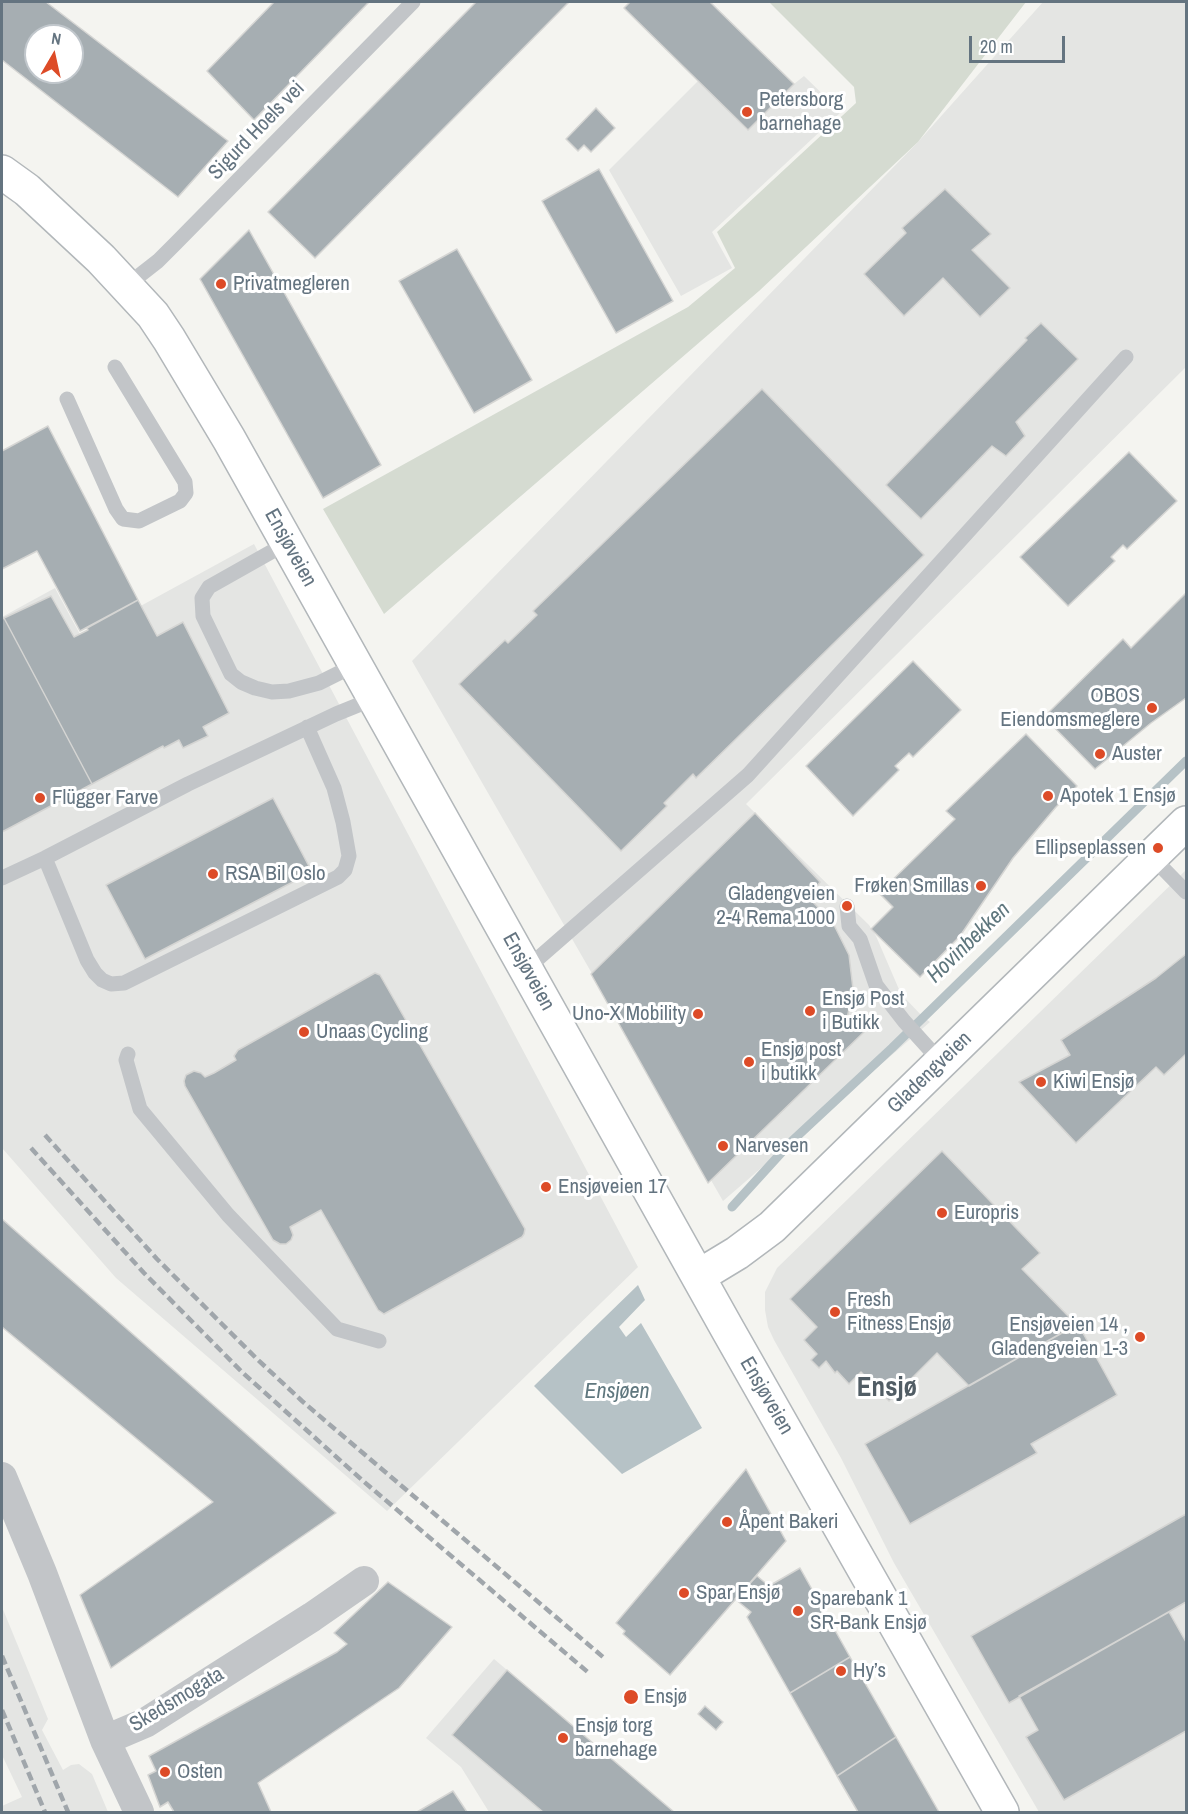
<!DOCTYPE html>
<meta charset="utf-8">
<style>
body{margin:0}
#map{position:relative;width:1188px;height:1814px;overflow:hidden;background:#f4f4f0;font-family:"Archivo Narrow",sans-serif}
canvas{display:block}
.frame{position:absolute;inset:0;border:3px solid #647480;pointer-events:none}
.north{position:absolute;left:24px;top:24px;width:60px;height:60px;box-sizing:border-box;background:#fff;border:2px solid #c1c7cc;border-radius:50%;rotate:9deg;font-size:16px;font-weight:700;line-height:24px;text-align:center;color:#647480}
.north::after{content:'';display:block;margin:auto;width:21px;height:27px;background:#dd4b27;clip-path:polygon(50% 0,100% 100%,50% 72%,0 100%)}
.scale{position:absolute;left:969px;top:36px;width:96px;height:27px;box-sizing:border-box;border:3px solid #647480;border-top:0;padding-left:8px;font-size:18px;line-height:21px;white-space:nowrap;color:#647480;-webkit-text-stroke:4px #fff;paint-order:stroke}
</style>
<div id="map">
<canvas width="1188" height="1814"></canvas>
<div class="frame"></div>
<div class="north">N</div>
<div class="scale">20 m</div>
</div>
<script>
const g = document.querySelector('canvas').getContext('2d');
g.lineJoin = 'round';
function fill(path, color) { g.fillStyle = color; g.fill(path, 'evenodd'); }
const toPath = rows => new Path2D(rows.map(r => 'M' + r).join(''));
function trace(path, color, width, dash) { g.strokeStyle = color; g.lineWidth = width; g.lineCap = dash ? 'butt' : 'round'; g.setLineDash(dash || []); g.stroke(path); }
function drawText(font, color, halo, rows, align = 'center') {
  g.font = font + ' "Archivo Narrow",sans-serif'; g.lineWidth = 6; g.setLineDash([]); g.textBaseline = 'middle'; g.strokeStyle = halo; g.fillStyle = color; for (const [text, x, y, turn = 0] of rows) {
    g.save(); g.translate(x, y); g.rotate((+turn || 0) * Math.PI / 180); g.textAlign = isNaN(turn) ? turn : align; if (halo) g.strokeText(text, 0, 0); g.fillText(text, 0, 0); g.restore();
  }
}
fill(toPath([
 [1043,2,1186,2,1186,367,746,804,869,925,876,936,901,994,923,1017,930,1022,723,1201,412,661,918,142],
 [804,76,841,112,712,232,732,268,681,296,609,170,698,81,747,130,794,84],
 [254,544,638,1267,387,1511,116,1278,2,1148,2,617,55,588,82,638],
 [1186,870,1186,1812,1039,1812,894,1563,841,1458,774,1340,768,1327,765,1310,765,1292,777,1268],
 [2,1607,48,1719,42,1730,63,1770,71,1765,79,1764,92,1774,108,1812,3,1812,2,1806,22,1797,2,1755],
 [494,1659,507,1670,452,1735,543,1812,489,1812,461,1767,426,1738]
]), '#e4e5e3');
fill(toPath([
 [769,2,1026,2,918,142,759,291,384,614,323,509,688,307,735,268,717,232,856,103,854,87]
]), '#d5dbd1');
fill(toPath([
 [638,1285,645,1300,619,1327,626,1337,641,1323,702,1428,622,1474,534,1386]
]), '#b6c2c6');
trace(toPath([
 [732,1207,792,1141,892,1048,1186,761]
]), '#b6c2c6', 9);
const building = toPath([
 [2,2,46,2,228,141,178,197,2,60,2,2],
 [36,36,72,36,72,72,36,72,36,36],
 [274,2,369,2,254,120,207,71,274,2],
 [476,2,569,2,315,258,268,212,476,2],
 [630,2,710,2,794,84,748,130,624,8,630,2],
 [596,108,615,128,591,152,584,145,578,151,566,139,596,108],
 [599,169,673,301,616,333,542,201,599,169],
 [945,189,991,234,972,250,1010,288,980,317,943,278,904,316,864,274,906,233,902,228,945,189],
 [249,230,381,465,323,498,200,279,249,230],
 [457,249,532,380,474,413,399,281,457,249],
 [1041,323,1078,359,1016,422,1025,436,1006,456,992,446,921,519,886,485,1027,340,1025,338,1041,323],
 [762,389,924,555,696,778,693,774,664,803,667,806,621,851,459,684,505,640,508,643,537,615,533,611,762,389],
 [48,426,138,600,80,631,37,551,2,569,2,451,48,426],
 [1129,452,1177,501,1127,549,1123,545,1111,557,1115,561,1068,606,1020,557,1129,452],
 [1186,593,1186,698,1151,723,1095,769,1044,717,1123,639,1131,648,1186,593],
 [51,596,74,637,88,630,87,628,138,600,157,636,183,622,229,713,203,727,208,736,183,748,179,740,164,748,163,746,92,784,4,618,51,596],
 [4,618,92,784,2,832,2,619,4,618],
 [913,661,961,710,913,757,909,753,895,766,899,770,853,816,806,766,913,661],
 [1026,734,1077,786,1056,807,1013,858,960,936,920,977,871,929,893,907,879,893,955,819,946,811,1026,734],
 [273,798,312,872,145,959,106,885,273,798],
 [755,813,820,882,809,898,833,923,849,955,853,989,846,1024,866,1030,708,1183,591,974,755,813],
 [1186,954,1186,1054,1164,1075,1156,1067,1076,1143,1019,1082,1070,1055,1061,1040,1156,978,1186,954],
 [375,973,380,975,525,1229,524,1234,522,1237,384,1314,378,1310,321,1210,290,1227,293,1235,291,1240,286,1244,280,1244,273,1240,185,1086,184,1081,186,1075,194,1071,201,1073,205,1077,214,1073,236,1060,234,1056,238,1050,375,973],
 [942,1151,1040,1253,1022,1269,1072,1320,1063,1328,1065,1331,969,1386,937,1353,889,1401,861,1372,849,1384,837,1371,835,1373,826,1361,819,1368,811,1360,817,1354,804,1340,817,1327,790,1299,942,1151],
 [2,1219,336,1513,111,1668,80,1595,213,1502,2,1327,2,1219],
 [1078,1324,1117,1395,1031,1444,1037,1453,910,1524,865,1444,1078,1324],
 [746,1469,786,1541,670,1675,623,1634,625,1631,616,1623,746,1469],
 [1186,1514,1186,1602,1009,1703,971,1636,1186,1514],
 [800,1568,850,1657,790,1693,747,1617,751,1612,735,1599,757,1576,769,1586,800,1568],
 [388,1582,452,1627,399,1688,258,1783,271,1812,174,1812,168,1802,160,1807,148,1775,156,1771,149,1756,337,1652,347,1644,334,1633,388,1582],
 [1169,1612,1186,1642,1186,1731,1064,1800,1026,1737,1038,1730,1019,1696,1169,1612],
 [850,1657,896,1737,837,1776,790,1693,850,1657],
 [507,1670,620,1766,674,1812,543,1812,452,1735,507,1670],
 [705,1706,723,1722,716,1730,698,1714,705,1706],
 [896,1737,939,1812,858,1812,837,1776,896,1737],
 [453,1791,467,1812,417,1812,453,1791]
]);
fill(building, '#a6aeb2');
trace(building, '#d5d5d3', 1.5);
const secondary = toPath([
 [2,172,27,190,101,259,153,315,169,339,229,439,728,1330,1002,1812],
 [699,1276,737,1253,772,1227,1186,823]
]);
trace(secondary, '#b2b7ba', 36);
trace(toPath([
 [126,286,158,261,176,243,413,2],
 [67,399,116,509,123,519,139,521,180,501,186,493,185,482,115,367],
 [287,543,209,587,202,598,203,616,231,674,241,682,255,688,272,692,289,691,319,683,355,665],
 [1152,857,1186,892],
 [45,858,87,960,95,973,102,980,111,984,124,983,338,877,345,870,349,856,343,822,334,788,307,727],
 [2,878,45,858,188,784,336,714,373,699],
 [847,906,849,926,860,939,876,985,904,1021,941,1062],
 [526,969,748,775,1126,357],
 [128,1054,126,1060,140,1109,228,1215,337,1329,379,1341]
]), '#c2c5c8', 15);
trace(toPath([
 [2,1477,42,1573,105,1740,139,1812],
 [105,1740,145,1723,312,1617,364,1581]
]), '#c2c5c8', 30);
trace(secondary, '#fff', 33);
trace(toPath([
 [45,1135,157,1259,257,1359,302,1401,377,1465,603,1657],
 [31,1148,144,1273,243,1373,362,1480,590,1674],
 [2,1656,68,1812],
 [2,1710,45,1812]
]), '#a0a6ab', 4.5, [9, 4.5]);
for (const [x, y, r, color] of [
 [747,112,6,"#dd4b27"],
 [221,284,6,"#dd4b27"],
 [1152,708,6,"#dd4b27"],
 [1100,754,6,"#dd4b27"],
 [1048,796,6,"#dd4b27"],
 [40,798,6,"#dd4b27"],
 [1158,848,6,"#dd4b27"],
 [213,874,6,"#dd4b27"],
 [981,886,6,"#dd4b27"],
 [847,906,6,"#dd4b27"],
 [810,1011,6,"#dd4b27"],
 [698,1014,6,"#dd4b27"],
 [304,1032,6,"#dd4b27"],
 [749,1062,6,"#dd4b27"],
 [1041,1082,6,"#dd4b27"],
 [723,1146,6,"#dd4b27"],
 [546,1187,6,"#dd4b27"],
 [942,1213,6,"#dd4b27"],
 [835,1312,6,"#dd4b27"],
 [1140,1337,6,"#dd4b27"],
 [727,1522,6,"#dd4b27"],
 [684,1593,6,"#dd4b27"],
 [798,1611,6,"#dd4b27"],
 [841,1671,6,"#dd4b27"],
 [631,1697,8,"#dd4b27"],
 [563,1738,6,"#dd4b27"],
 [165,1772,6,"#dd4b27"]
]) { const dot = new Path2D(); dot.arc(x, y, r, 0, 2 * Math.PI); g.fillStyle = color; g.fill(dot); trace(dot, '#fff', 2); }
drawText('21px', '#647480', '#fff', [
 ["Petersborg",759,100],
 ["barnehage",759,124],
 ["Privatmegleren",233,284],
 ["OBOS",1140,696,"right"],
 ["Eiendomsmeglere",1140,720,"right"],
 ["Auster",1112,754],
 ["Apotek 1 Ensjø",1060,796],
 ["Flügger Farve",52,798],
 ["Ellipseplassen",1146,848,"right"],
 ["RSA Bil Oslo",225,874],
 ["Frøken Smillas",969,886,"right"],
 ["Gladengveien",835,894,"right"],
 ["2-4 Rema 1000",835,918,"right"],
 ["Ensjø Post",822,999],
 ["i Butikk",822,1023],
 ["Uno-X Mobility",686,1014,"right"],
 ["Unaas Cycling",316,1032],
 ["Ensjø post",761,1050],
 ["i butikk",761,1074],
 ["Kiwi Ensjø",1053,1082],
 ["Narvesen",735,1146],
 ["Ensjøveien 17",558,1187],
 ["Europris",954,1213],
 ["Fresh",847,1300],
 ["Fitness Ensjø",847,1324],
 ["Ensjøveien 14 ,",1128,1325,"right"],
 ["Gladengveien 1-3",1128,1349,"right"],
 ["Åpent Bakeri",739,1522],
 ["Spar Ensjø",696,1593],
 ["Sparebank 1",810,1599],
 ["SR-Bank Ensjø",810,1623],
 ["Hy’s",853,1671],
 ["Ensjø",644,1697],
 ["Ensjø torg",575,1726],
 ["barnehage",575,1750],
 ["Osten",177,1772]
], 'left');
drawText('21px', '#647480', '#fff', [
 ["Sigurd Hoels vei",257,131,-46],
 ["Ensjøveien",290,548,61],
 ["Ensjøveien",528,972,61],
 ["Gladengveien",930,1073,-44],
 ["Ensjøveien",766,1396,60],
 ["Skedsmogata",177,1700,-31]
]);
drawText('italic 22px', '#5f777e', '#fff', [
 ["Hovinbekken",969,943,-44],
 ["Ensjøen",617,1392]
]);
drawText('bold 27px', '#515d65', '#fff', [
 ["Ensjø",887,1389]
]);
</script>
